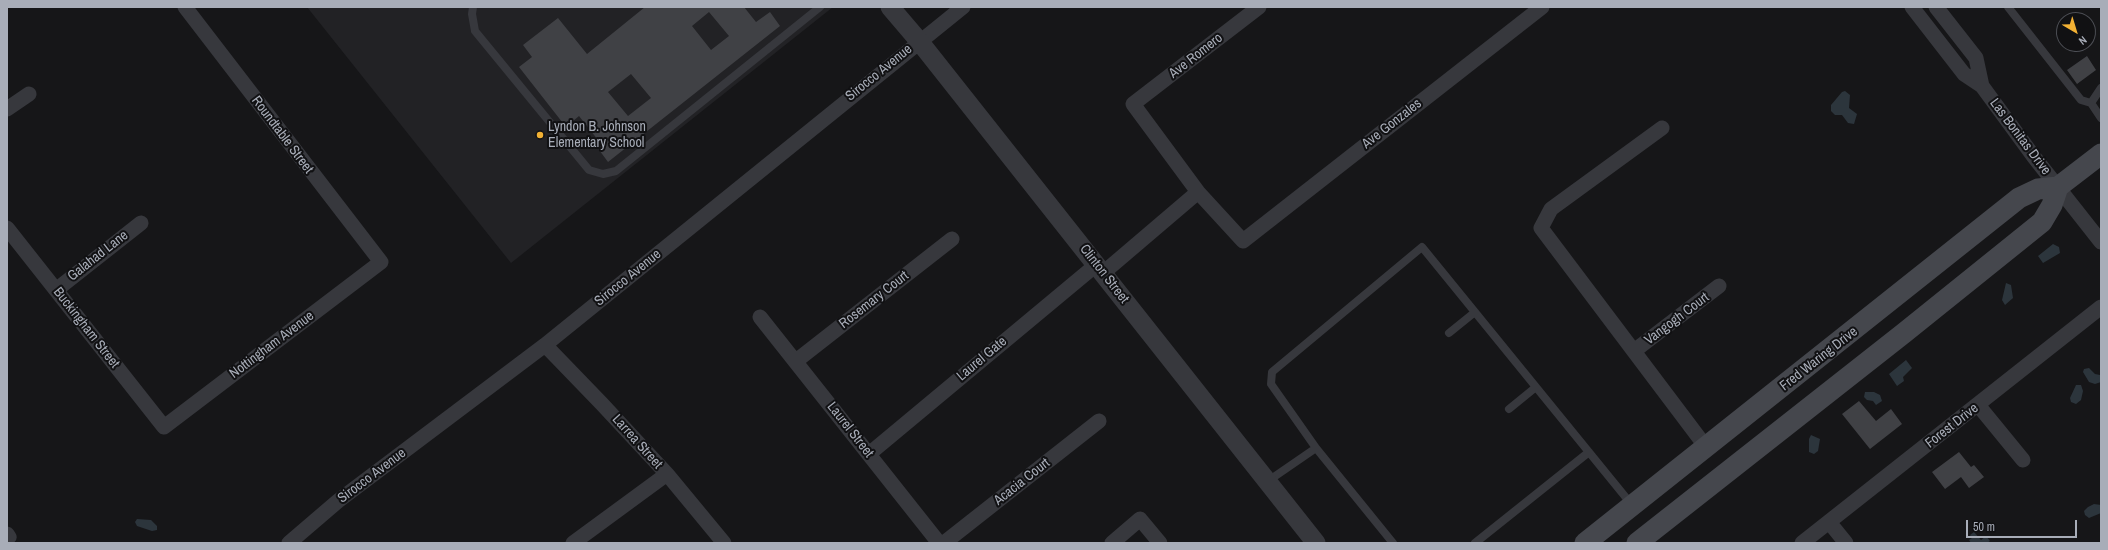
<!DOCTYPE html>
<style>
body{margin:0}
#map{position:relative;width:2108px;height:550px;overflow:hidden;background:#161618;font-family:"Archivo Narrow",sans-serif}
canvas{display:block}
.frame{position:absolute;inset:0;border:8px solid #a8adb8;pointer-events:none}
.north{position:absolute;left:2056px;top:12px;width:40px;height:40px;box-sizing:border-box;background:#111113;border:1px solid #4d4f55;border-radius:50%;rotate:142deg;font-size:11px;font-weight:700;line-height:16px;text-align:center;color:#a8adb8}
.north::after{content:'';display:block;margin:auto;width:14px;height:18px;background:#f2b134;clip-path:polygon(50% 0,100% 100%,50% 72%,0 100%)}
.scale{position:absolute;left:1966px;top:520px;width:111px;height:18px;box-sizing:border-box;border:2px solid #a8adb8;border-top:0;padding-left:5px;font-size:12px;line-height:14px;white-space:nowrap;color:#a8adb8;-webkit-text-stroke:3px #111113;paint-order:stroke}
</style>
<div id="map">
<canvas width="2108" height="550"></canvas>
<div class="frame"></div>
<div class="north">N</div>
<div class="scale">50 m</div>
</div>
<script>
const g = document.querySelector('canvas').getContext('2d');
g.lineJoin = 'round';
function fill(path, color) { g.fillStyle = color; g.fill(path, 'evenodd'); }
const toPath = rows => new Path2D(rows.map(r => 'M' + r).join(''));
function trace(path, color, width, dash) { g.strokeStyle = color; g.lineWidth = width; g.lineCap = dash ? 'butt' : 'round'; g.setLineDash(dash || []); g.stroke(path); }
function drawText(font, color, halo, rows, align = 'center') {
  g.font = font + ' "Archivo Narrow",sans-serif'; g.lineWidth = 4; g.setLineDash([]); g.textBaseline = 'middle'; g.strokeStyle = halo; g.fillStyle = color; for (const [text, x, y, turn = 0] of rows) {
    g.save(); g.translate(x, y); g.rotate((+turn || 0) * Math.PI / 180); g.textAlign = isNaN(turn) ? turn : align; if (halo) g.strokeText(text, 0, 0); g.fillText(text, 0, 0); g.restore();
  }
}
fill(toPath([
 [307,7,833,7,511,263]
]), '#222225');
fill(toPath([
 [1845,91,1850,95,1849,108,1857,114,1854,124,1848,123,1842,115,1835,115,1831,111,1831,105,1842,92],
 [2053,244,2059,247,2060,253,2043,263,2038,256],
 [2006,283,2011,285,2013,298,2005,305,2002,300],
 [1906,360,1912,368,1903,377,1904,381,1897,386,1889,374],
 [2089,368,2095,374,2100,375,2101,382,2095,384,2089,382,2083,372,2084,369],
 [2076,385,2081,385,2083,391,2081,400,2076,404,2071,402,2070,398],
 [1865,392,1874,392,1880,395,1882,401,1876,405,1873,401,1867,400,1864,397],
 [1811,435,1820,439,1818,451,1814,454,1809,452,1809,439],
 [2094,504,2101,505,2101,513,2089,518,2085,515,2084,511,2088,507],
 [137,519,151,520,157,526,157,530,152,531,137,526,135,522],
 [1974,532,1981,540,1986,536,1990,541,1987,543,1971,543,1969,540,1972,538,1970,535]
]), '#2c353c');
fill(toPath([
 [645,7,744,7,756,22,770,12,780,26,608,162,594,143,598,140,579,116,566,127,519,67,532,57,523,45,558,18,587,54],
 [709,12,729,36,711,50,692,26],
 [631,74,651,98,628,116,608,92],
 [2087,56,2096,70,2077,84,2067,70],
 [1859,401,1876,421,1891,409,1902,424,1870,449,1842,414],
 [1959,452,1971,467,1974,465,1984,477,1969,488,1961,477,1945,489,1932,472]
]), '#404145');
trace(toPath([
 [473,7,472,14,475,31,589,170,603,174,616,171,820,7],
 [2008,7,2081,100,2091,103],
 [2101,88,2091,103,2101,118],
 [1449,333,1475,312],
 [1509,409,1536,387],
 [1316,448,1393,543],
 [1268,481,1316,448,1271,384,1272,372,1422,247,1632,505],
 [1475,543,1589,452]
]), '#37383d', 8);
trace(toPath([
 [1259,7,1133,104,1198,192,1243,241,1542,7],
 [1912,7,1964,74,1982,86,2034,157,2101,242],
 [1936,7,1976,58,1982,86],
 [7,109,29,94],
 [1662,128,1551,209,1541,228,1706,447],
 [7,228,164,427,381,262,185,7],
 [1103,273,1198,192],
 [56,290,141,223],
 [760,317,939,543],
 [545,345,602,404,667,474,724,543],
 [1634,351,1719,286],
 [796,361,952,239],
 [1978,405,2023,460],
 [869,454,1096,265],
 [1829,522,1846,543],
 [7,534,9,537,7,539],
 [289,543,338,501,545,345,963,7],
 [573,543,667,474],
 [944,543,1099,421],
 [1112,543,1140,519,1160,543],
 [1802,543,2101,307]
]), '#37383d', 15);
trace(toPath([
 [890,7,919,41,1316,543]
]), '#37383d', 19);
trace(toPath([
 [1585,543,2019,198,2038,189,2058,187,2101,154],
 [1637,543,1904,333,2042,222,2052,205,2058,187]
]), '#45474d', 21);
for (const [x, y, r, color] of [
 [540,135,4,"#f2b134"]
]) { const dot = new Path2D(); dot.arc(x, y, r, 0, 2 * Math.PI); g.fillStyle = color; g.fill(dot); trace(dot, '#111113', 1.5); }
drawText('14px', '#a8adb8', '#111113', [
 ["Ave Romero",1196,56,-38],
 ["Sirocco Avenue",879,73,-39],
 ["Ave Gonzales",1392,124,-38],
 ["Roundtable Street",282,135,53],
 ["Las Bonitas Drive",2020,137,53],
 ["Galahad Lane",98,256,-38],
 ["Clinton Street",1104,274,52],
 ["Sirocco Avenue",628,278,-39],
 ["Rosemary Court",874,300,-38],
 ["Vangogh Court",1677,319,-37],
 ["Buckingham Street",86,328,52],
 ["Nottingham Avenue",272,345,-37],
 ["Laurel Gate",982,359,-40],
 ["Fred Waring Drive",1819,359,-38],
 ["Forest Drive",1952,426,-38],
 ["Laurel Street",850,430,52],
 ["Larrea Street",637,442,48],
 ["Sirocco Avenue",372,476,-37],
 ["Acacia Court",1022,482,-38]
]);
drawText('14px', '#a8adb8', '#111113', [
 ["Lyndon B. Johnson",548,127],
 ["Elementary School",548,143]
], 'left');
</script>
